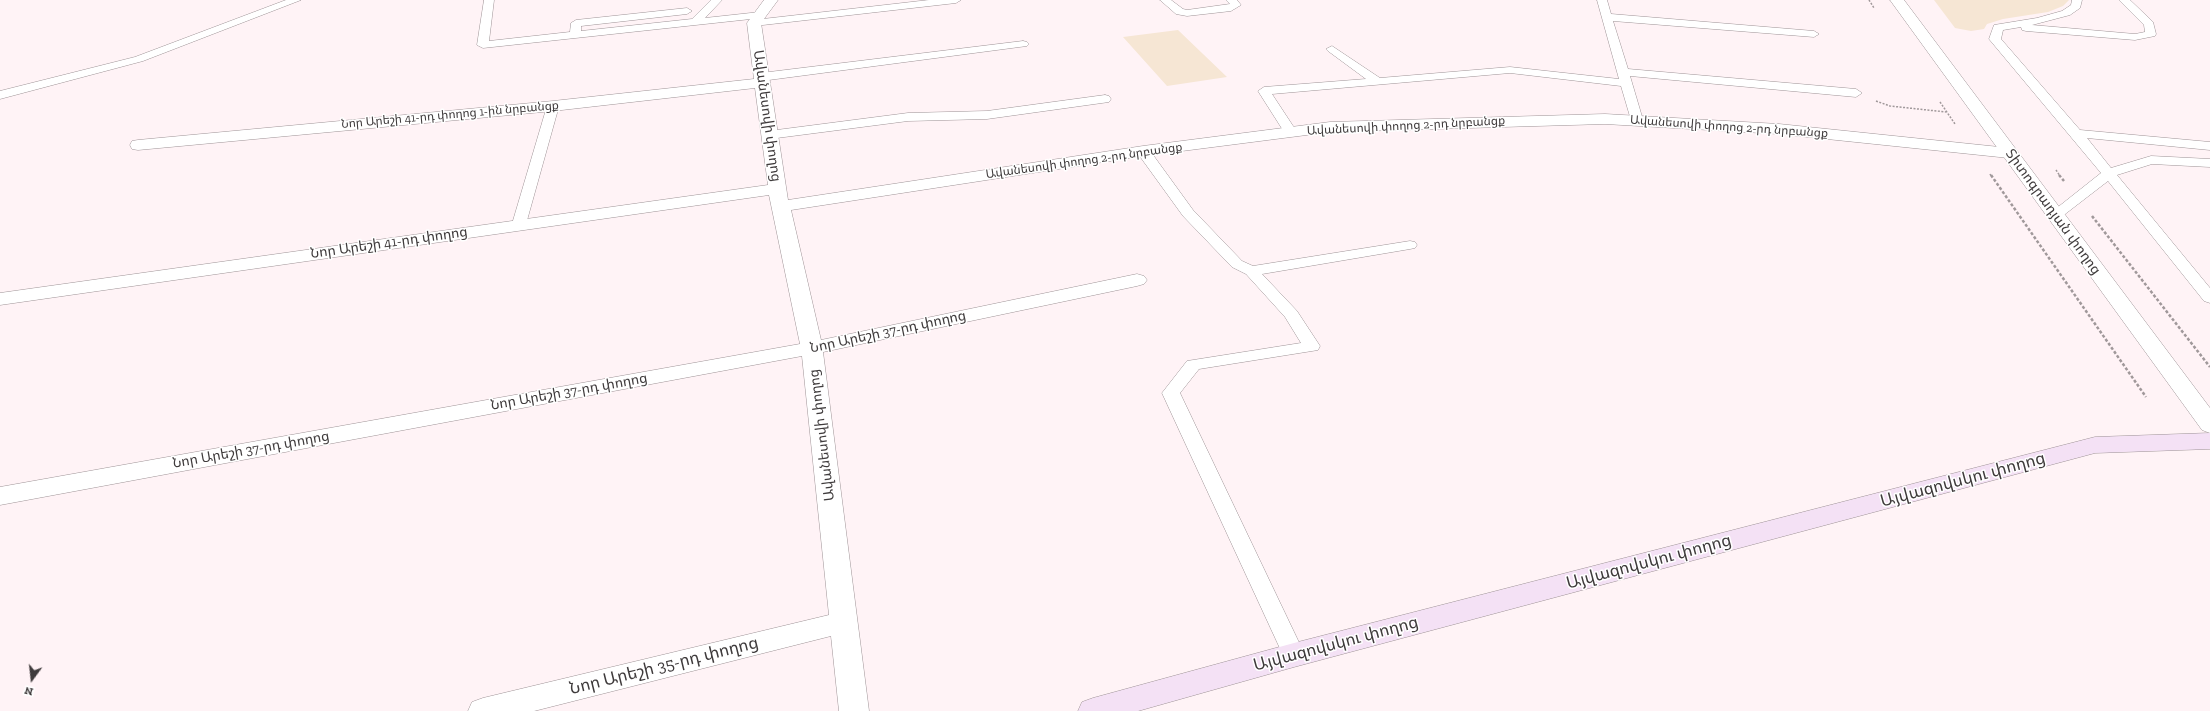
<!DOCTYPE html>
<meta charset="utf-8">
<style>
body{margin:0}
#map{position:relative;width:2210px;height:711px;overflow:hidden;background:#fff3f6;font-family:"Zilla Slab",serif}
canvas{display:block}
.north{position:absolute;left:12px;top:659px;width:40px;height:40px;-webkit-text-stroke:3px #fff;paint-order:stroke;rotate:195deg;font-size:11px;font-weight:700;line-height:16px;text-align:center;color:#3f3b3c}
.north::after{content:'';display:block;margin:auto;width:14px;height:18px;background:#3f3b3c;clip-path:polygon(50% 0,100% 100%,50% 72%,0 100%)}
</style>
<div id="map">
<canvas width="2210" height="711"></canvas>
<div class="north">N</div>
</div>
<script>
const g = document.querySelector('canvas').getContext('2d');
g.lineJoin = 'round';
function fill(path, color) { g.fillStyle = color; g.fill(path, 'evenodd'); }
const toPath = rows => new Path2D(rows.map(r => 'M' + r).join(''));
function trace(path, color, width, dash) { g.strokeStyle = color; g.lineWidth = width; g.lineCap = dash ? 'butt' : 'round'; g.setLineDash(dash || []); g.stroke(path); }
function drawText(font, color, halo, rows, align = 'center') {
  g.font = font + ' "Zilla Slab","Noto Sans Armenian",serif'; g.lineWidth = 3; g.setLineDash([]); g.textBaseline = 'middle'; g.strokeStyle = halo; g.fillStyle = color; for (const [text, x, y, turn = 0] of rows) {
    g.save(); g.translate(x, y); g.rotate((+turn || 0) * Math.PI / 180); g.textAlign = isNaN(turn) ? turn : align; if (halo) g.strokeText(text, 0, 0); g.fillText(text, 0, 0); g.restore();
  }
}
fill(toPath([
 [1934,0,2069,0,2063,6,2048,12,2003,19,1987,24,1984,29,1971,31,1955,28],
 [1178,30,1227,77,1167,86,1123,37]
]), '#f6e6d4');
const service = toPath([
 [286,0,301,0,143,61,0,99,0,91,135,57,286,0],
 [484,0,494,0,489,41,570,32,571,23,576,20,687,8,692,11,687,14,581,26,581,31,692,19,711,0,722,0,705,18,760,12,765,15,760,18,483,48,477,45,484,0],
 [929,0,961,0,956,3,754,26,749,23,754,20,929,0],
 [1160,0,1171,0,1183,9,1187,10,1230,4,1226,0,1237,0,1241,5,1231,11,1187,16,1176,14,1160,0],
 [1597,0,1607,0,1611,14,1814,31,1819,34,1814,37,1613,21,1628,69,1856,89,1862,93,1856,97,1630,76,1643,120,1637,124,1631,120,1621,86,1510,73,1272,94,1297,132,1291,136,1286,135,1258,91,1264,87,1366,79,1328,51,1326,49,1332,46,1380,78,1510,67,1619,79,1597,0],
 [2072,0,2082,0,2080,8,2070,15,2032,25,2135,34,2145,32,2144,25,2119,0,2130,0,2153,22,2156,34,2155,36,2135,40,2026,31,2022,30,2021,27,2003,30,2001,39,2080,130,2210,142,2210,150,2087,138,2111,168,2151,156,2210,159,2210,167,2152,164,2117,175,2210,288,2210,303,2204,301,2108,181,2060,218,2050,218,2048,215,2101,173,1989,39,1994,25,2037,18,2062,11,2071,5,2072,0],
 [1023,41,1027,42,1029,44,1027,46,761,81,755,77,761,73,1023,41],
 [1105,95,1109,96,1111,99,1109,102,987,119,908,121,769,139,763,135,769,131,908,113,987,111,1105,95],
 [553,102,559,106,526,224,524,227,514,227,512,224,547,106,553,102],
 [1143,147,1148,148,1193,210,1242,261,1253,266,1410,241,1415,242,1417,245,1415,248,1410,249,1262,274,1297,311,1320,346,1318,350,1312,351,1199,369,1180,393,1305,655,1302,661,1294,664,1286,661,1283,655,1162,393,1187,361,1301,343,1285,317,1246,274,1232,267,1183,216,1136,151,1143,147]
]);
const minor = toPath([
 [764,0,778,0,761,23,788,200,1143,146,1330,122,1605,114,1779,124,2009,148,2015,149,2018,153,2015,157,2009,158,1779,134,1605,124,1330,132,1143,156,791,210,821,340,1137,274,1144,276,1147,280,1144,284,1137,286,823,352,869,711,839,711,831,636,534,711,468,711,472,702,483,698,829,615,802,356,0,505,0,487,800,344,769,195,0,305,0,293,768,185,755,88,553,111,138,150,132,149,130,145,132,141,138,140,553,101,754,79,747,23,764,0]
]);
const tertiary = toPath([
 [1890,0,1904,0,2210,408,2210,433,2202,430,1890,0]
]);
const secondary = toPath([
 [2210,433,2210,449,2095,453,1294,667,1138,711,1078,711,1082,702,1093,698,1294,643,2095,437,2210,433]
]);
trace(service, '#9e9396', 1);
trace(minor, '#9e9396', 1);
trace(tertiary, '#9e9396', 1);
trace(secondary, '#9e9396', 1);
trace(toPath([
 [1869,0,1874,8],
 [1876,101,1890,106,1946,112],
 [1940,102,1955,124],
 [2056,170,2060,176],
 [1990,174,1991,176]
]), '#a0989a', 1.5, [2, 1.5]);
trace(toPath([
 [1991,175,2146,397],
 [2059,175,2064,181],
 [2092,216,2210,367]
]), '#a0989a', 2.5, [3, 2]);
fill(service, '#fff');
fill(minor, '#fff');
fill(tertiary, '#fff');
fill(secondary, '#f4e1f5');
drawText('12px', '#3f3b3c', '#fff', [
 ["Նոր Արեշի 41-րդ փողոց 1-ին նրբանցք",450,115,-5],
 ["Ավանեսովի փողոց 2-րդ նրբանցք",1406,126,-3],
 ["Ավանեսովի փողոց 2-րդ նրբանցք",1729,127,4],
 ["Ավանեսովի փողոց 2-րդ նրբանցք",1084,161,-8]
]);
drawText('14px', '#3f3b3c', '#fff', [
 ["Ավանեսովի փողոց",767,116,82],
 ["Տիտոգրադյան փողոց",2053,212,54],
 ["Նոր Արեշի 41-րդ փողոց",389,243,-8],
 ["Նոր Արեշի 37-րդ փողոց",888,332,-12],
 ["Նոր Արեշի 37-րդ փողոց",569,392,-10],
 ["Ավանեսովի փողոց",822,435,-97],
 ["Նոր Արեշի 37-րդ փողոց",251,450,-10]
]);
drawText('17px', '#3f3b3c', '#fff', [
 ["Այվազովսկու փողոց",1963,480,-15],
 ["Այվազովսկու փողոց",1649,562,-15],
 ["Այվազովսկու փողոց",1336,644,-15],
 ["Նոր Արեշի 35-րդ փողոց",664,666,-14]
]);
</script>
